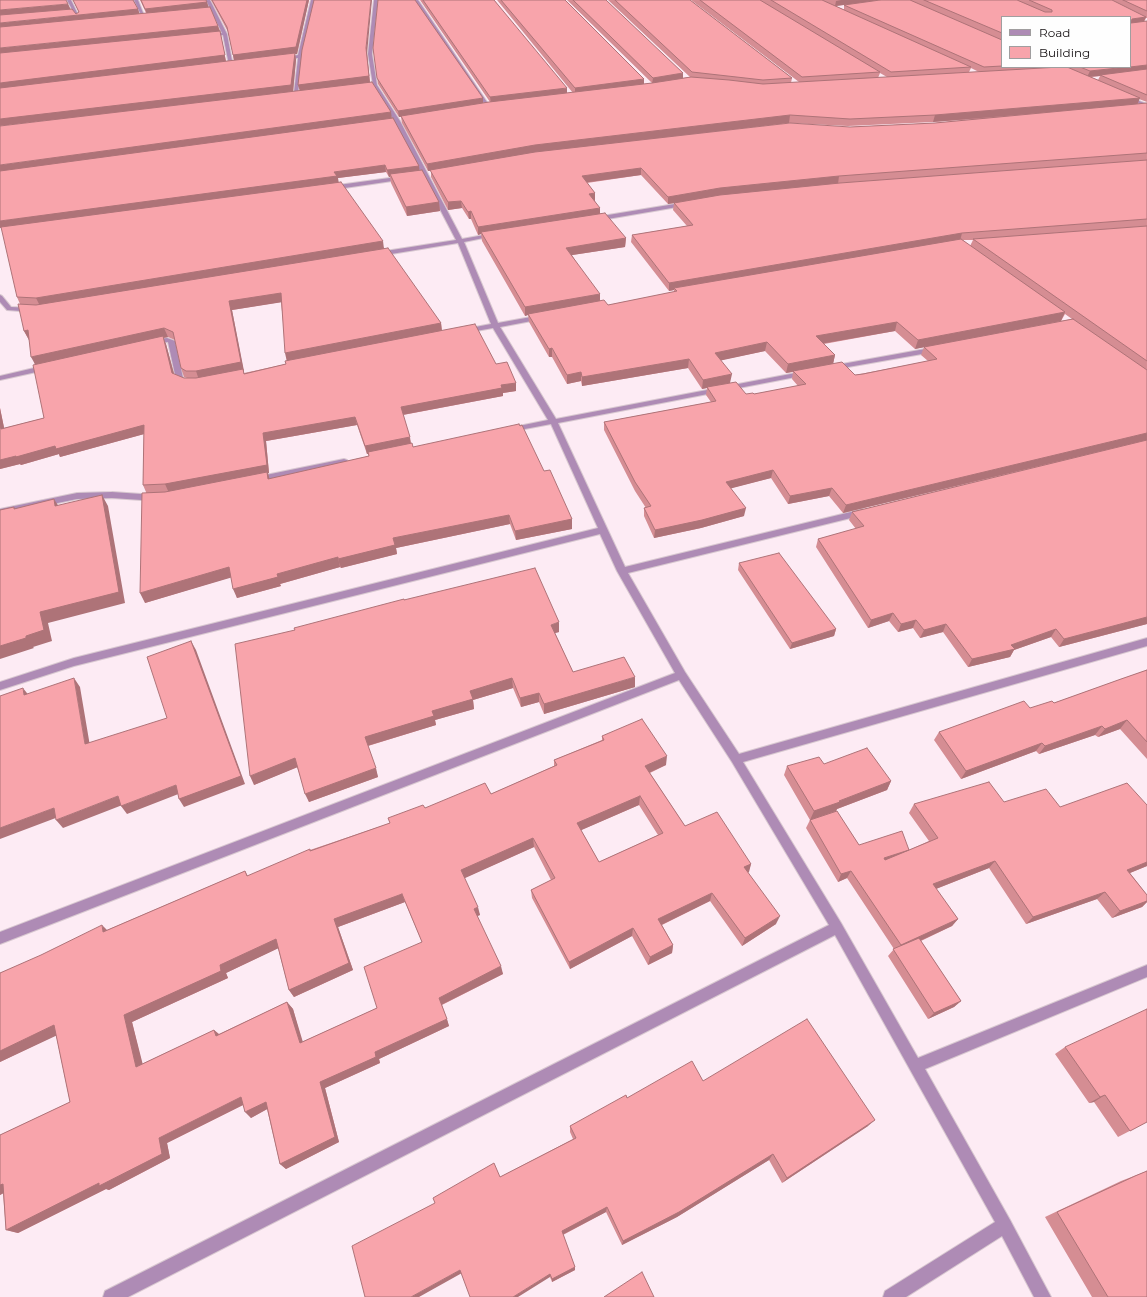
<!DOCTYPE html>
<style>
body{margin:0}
#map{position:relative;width:1147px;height:1297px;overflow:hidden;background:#fdebf4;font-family:Montserrat,sans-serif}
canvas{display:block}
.legend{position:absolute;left:1001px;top:16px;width:130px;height:52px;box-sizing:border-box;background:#fefefe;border:1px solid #a09e9f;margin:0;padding:5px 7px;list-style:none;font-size:12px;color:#130e10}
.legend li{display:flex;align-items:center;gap:8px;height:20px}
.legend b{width:20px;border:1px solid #a09e9f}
</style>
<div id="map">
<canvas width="1147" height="1297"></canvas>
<ul class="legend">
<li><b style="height:5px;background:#ae8bb5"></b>Road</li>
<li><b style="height:11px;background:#f8a4ab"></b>Building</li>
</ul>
</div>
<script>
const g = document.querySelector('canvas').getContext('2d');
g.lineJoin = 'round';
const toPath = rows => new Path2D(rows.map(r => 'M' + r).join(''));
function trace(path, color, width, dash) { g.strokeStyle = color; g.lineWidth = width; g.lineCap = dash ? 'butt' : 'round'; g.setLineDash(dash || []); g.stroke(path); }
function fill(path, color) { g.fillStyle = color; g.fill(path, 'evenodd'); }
const minor = toPath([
 [67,0,71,0,83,25,80,24,67,0],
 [134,0,138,0,145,18,142,17,134,0],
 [206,0,210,0,227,34,233,66,229,65,223,35,207,37,205,36,222,33,206,0],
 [311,0,315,0,302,56,298,93,296,94,294,93,298,58,282,60,280,59,298,55,311,0],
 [374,0,378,0,372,54,377,85,400,121,462,239,495,233,498,235,464,242,498,323,542,315,545,317,542,319,500,327,556,419,806,371,810,373,806,375,558,423,625,567,863,509,867,512,863,515,628,573,685,672,739,754,1147,638,1147,646,743,762,841,923,918,1058,1147,965,1147,977,925,1069,1010,1220,1051,1297,1034,1297,1002,1236,906,1297,883,1297,885,1291,995,1222,835,935,128,1297,103,1297,105,1291,829,925,732,762,679,680,0,944,0,932,675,673,617,571,600,534,74,666,0,690,0,682,74,658,598,528,551,424,509,432,505,430,509,428,548,420,493,328,465,333,461,331,465,329,491,324,458,243,379,256,376,254,379,252,456,240,394,121,373,85,368,54,374,0],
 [414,0,418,0,491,108,487,108,414,0],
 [1126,96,1147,104,1147,107,1124,98,1126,96],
 [404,176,407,178,406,179,331,190,328,188,331,186,404,176],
 [687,202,690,204,689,205,596,221,593,219,596,217,687,202],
 [0,295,2,296,11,307,33,308,36,310,33,312,7,310,0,302,0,295],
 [167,338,175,341,183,378,191,381,191,385,185,385,176,379,168,342,152,344,148,342,152,340,167,338],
 [936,347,939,347,939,351,831,370,827,368,831,366,936,347],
 [47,365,50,365,50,369,0,380,0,376,47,365],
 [344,459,347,460,348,462,347,464,256,483,252,480,256,477,344,459],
 [112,492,156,495,160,498,156,501,112,498,77,499,0,515,0,509,77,493,112,492]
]);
trace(minor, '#d8c8d0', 2);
fill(minor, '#ae8bb5');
fill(toPath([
 [73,0,133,0,138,9,139,14,146,13,140,0,206,0,208,7,218,26,220,31,226,61,234,60,228,32,211,0,309,0,297,54,295,54,296,60,293,92,300,91,298,85,367,54,370,82,391,112,391,118,419,166,419,171,439,202,440,211,407,216,391,183,390,177,389,177,386,172,338,178,338,182,384,248,441,323,442,331,496,364,516,383,516,391,503,393,503,396,403,415,411,443,413,447,544,471,572,519,572,529,516,540,510,524,396,548,397,554,341,568,340,567,280,584,281,586,237,598,231,577,145,603,146,492,143,485,144,434,60,457,59,454,21,465,20,464,0,469,0,408,4,428,44,418,35,365,29,340,24,331,20,304,17,297,68,4,70,9,76,14,79,13],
 [281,302,287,361,286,364,244,373,232,310],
 [168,337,175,340,181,368,184,377,187,378,184,378,174,374,166,344,163,338],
 [357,425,367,454,368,454,369,456,269,479,268,473,269,473,266,441],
 [420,0,494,0,567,93,573,93,497,0,565,0,644,84,652,83,567,0,606,0,683,78,690,77,608,0,690,0,792,78,791,83,799,82,691,0,1147,0,1147,18,1146,18,1144,22,1147,21,1147,102,1139,99,1138,104,1147,103,1147,624,1059,647,1051,637,1014,650,1010,657,968,667,943,632,920,638,913,628,898,632,889,621,868,628,816,547,818,539,856,529,849,520,852,512,1066,460,843,513,829,496,788,504,771,478,731,488,744,516,701,528,654,538,644,516,644,508,646,508,635,491,604,430,604,422,711,402,706,395,707,388,702,389,688,368,582,386,581,381,567,384,552,357,549,357,529,322,528,315,525,316,482,241,481,234,478,235,471,219,469,219,462,208,448,210,431,177,431,171,428,171,402,123,401,117,399,117,378,84,373,48,483,103,490,102],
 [844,5,844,10,836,6],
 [1002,17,1130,67,1002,67],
 [971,68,979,72,969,72],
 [880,73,887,77,878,78],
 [1100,76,1098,80,1091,77],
 [976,119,935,123,850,127,559,150,789,123,848,126,933,122],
 [641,175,668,204,674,203,673,210,687,226,632,235,631,242,669,291,674,290,674,292,608,305,600,301,572,255,625,247,626,238,600,213,595,201,595,193,587,183],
 [963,240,973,240,970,246],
 [1065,314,1072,319,1061,321],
 [895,331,915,349,924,347,921,355,928,361,855,375,833,364,835,355,824,344],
 [765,351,786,373,793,372,792,379,798,386,754,394,746,394,730,383,721,360],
 [739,563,836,629,834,636,790,649,738,570],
 [404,600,559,632,555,633,573,672,635,687,544,714,539,702,521,707,513,688,473,700,474,709,435,720,436,725,368,746,378,777,309,802,297,767,254,785,295,630],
 [1147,670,1147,759,1120,729,1098,737,1095,735,1039,754,1036,751,961,779,934,740,939,732,1030,708,1054,703],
 [602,736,666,765,650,773,685,826,751,864,748,873,776,924,742,946,710,901,662,925,673,945,672,953,648,965,632,936,570,969,532,898,531,890,551,880,534,847,464,878,480,915,477,916,503,974,442,1005,449,1026,379,1059,380,1063,325,1088,339,1142,286,1169,280,1164,267,1109,251,1118,243,1105,167,1143,170,1158,109,1190,106,1189,18,1233,6,1230,3,1193,0,1195,0,1135,70,1102,56,1035,0,1062,0,973,107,930,245,871,248,876,310,850,390,823,425,808,491,794,554,766,554,760,602,740],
 [639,805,658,835,599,862,581,830],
 [405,902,422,942,377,1008,302,1042,293,1009,287,1002,219,1034,214,1030,142,1064,132,1022,228,978,226,973,278,948,289,990,294,997,353,970,338,927],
 [824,764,891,781,887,790,837,809,836,811,859,845,909,850,929,841,909,813,914,804,1004,802,1060,807,1147,805,1147,866,1130,873,1147,895,1147,902,1142,907,1112,918,1097,899,1026,924,989,868,936,889,958,919,952,926,921,941,961,1001,954,1007,928,1019,888,956,894,949,847,878,838,882,806,828,810,820,784,775,787,766],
 [1065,1047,1147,1122,1118,1137,1094,1102,1089,1103,1055,1054],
 [703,1081,868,1126,782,1183,769,1160,677,1217,622,1245,606,1212,563,1235,575,1267,575,1270,552,1282,550,1277,461,1274,500,1177,573,1139,570,1132,570,1126,627,1098],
 [1147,1171,1147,1297,1092,1297,1045,1217,1121,1181]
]), '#d58d93');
fill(toPath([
 [307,0,309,0,297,54,295,54,296,60,293,92,0,126,0,119,234,61,233,55],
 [371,0,372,0,367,54,370,83,300,91,298,85,366,48],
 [841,0,883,0,835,6,836,1],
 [207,2,209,8,147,14,145,9],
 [68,4,71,10,0,16,0,10],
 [138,9,140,15,0,29,0,23],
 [1146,17,1143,23,1130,24,1132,19],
 [218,26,220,32,0,54,0,48],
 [220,31,226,62,0,89,0,83],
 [1147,65,1147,71,1100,75,1100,76,1087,77,1090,71],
 [683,73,683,79,652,84,653,78],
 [644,79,644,86,575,94,575,88],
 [567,88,567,95,491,103,490,97],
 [483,98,483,105,399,117,398,111],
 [1140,98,1137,105,933,122,935,115],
 [391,112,392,119,0,172,0,165],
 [790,115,789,123,535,153,428,171,427,164,535,145],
 [385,165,386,172,338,178,339,184,0,228,0,221,334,172],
 [419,166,420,173,390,174,390,177,389,177,387,170],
 [641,168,641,175,582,183,582,176],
 [839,176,838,184,719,196,668,204,668,197,720,188],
 [595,193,595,201,589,201,589,194],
 [461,201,462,208,448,210,448,202],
 [439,202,440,211,407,216,406,207],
 [600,208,600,215,481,232,481,234,478,235,478,227],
 [471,211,471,219,469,219,468,212],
 [962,233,960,241,674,288,674,290,669,291,669,283],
 [626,238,625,247,566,256,566,248],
 [383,241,384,249,40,306,36,298],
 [281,293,283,302,232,310,244,371,243,371,245,377,199,380,196,371,229,301],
 [600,294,600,303,528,314,528,315,525,316,525,307],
 [1065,312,1061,321,915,349,918,340],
 [897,322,895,331,814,345,816,336],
 [441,323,442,332,287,362,285,353],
 [164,328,168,337,163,338,166,344,176,381,36,366,31,357],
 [28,330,33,339,29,340,24,331],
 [767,342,765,351,714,362,715,353],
 [552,348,552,357,549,357,549,349],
 [835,355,833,364,786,373,788,364],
 [689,359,688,368,582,386,582,377],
 [581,372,581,381,567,384,567,375],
 [732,374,730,383,702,389,703,380],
 [516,383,516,391,503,393,503,396,402,415,401,407,501,385],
 [0,408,6,437,1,429,0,425],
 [355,417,357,425,266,441,269,473,268,473,270,481,169,493,165,484,263,433],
 [144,425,148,433,60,457,59,454,21,465,20,464,0,469,0,460,55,446],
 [1147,433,1147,440,843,513,846,505],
 [410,437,411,445,367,454,365,446],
 [773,470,771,478,725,490,726,482],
 [832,488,829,496,788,504,790,496],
 [102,495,108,506,125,603,48,623,52,641,33,647,34,648,0,659,0,646,26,636,40,612],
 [54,499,61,510,55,506],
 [746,508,744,516,701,528,654,538,655,530],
 [509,515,510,524,396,548,397,554,341,568,338,559,393,538],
 [572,519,572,529,516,540,515,531],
 [338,557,340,567,280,584,281,586,237,598,233,589,277,574],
 [229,567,233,577,145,603,140,593],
 [893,613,889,621,868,628,871,620],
 [1147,617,1147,624,1059,647,1064,639],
 [916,620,913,628,898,632,901,624],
 [559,622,559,632,551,634,551,625],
 [946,624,943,632,920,638,924,630],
 [836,629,834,636,790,649,792,643],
 [1056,629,1051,637,1014,650,1010,657,968,667,972,659,1011,645],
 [191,641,196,650,245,784,184,807,179,799],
 [635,677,635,687,544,714,544,704],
 [74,678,80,687,91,752,85,744],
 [512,678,513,688,473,700,474,709,435,720,436,725,367,746,365,737,432,711,470,691],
 [23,688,30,697,24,695],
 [539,693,539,702,521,707,520,698],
 [1127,720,1120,729,1098,737,1105,729],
 [1102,726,1095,735,1039,754,1045,746],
 [1042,743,1036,751,961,779,966,771],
 [667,756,666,765,644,775,645,766],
 [295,758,298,767,254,785,250,776],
 [376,768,378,777,309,802,305,794],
 [891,781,887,790,837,809,836,811,810,820,814,811],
 [176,785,181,793,127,814,121,806],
 [118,796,125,804,63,828,56,820],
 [640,796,639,805,577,832,577,823],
 [54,808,61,816,0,839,0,828],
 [533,838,534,847,463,879,461,870],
 [909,850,880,866,884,858],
 [995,861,989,868,928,892,933,884],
 [1147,862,1147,866,1120,877,1127,870],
 [751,864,749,872,741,876,744,867],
 [851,871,847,878,838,882,841,874],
 [1105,892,1097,899,1026,924,1033,917],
 [712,893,710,901,657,927,658,919],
 [402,894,405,902,338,927,353,970,294,997,289,990,334,919],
 [1147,901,1147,902,1142,907,1112,918,1120,911],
 [478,907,480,915,475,917,474,909],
 [780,916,776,924,742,946,745,938],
 [958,919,952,926,896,952,901,945],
 [102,925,110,933,103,932],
 [633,928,632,936,570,969,569,962],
 [276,939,281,947,226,973,228,978,132,1022,145,1073,136,1067,124,1015,220,965],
 [673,945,672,953,648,965,650,957],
 [501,966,503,974,441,1005,439,998],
 [961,1001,954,1007,928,1019,934,1013],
 [287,1002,293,1009,305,1049,300,1043],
 [447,1019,449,1026,379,1059,380,1063,325,1088,339,1142,286,1169,280,1164,320,1082,375,1052],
 [54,1025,64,1032,0,1062,0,1051],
 [214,1030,221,1036,216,1036],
 [1105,1095,1094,1102,1089,1103,1100,1097],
 [241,1097,247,1103,167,1143,170,1158,109,1190,106,1189,18,1233,6,1230,159,1138],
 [266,1102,271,1107,251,1118,245,1112],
 [875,1120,868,1126,782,1183,787,1178],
 [773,1154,769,1160,677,1217,622,1245,623,1241],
 [3,1184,14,1188,0,1195,0,1185],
 [607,1207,606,1212,562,1235,562,1231],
 [575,1267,575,1270,552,1282,552,1279],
 [460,1270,462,1273,419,1297,411,1297],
 [550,1274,550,1277,518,1297,513,1297]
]), '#ae7378');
const building = toPath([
 [0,0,66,0,68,4,0,10,0,0],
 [73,0,133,0,138,9,0,23,0,15,72,9,76,14,79,12,73,0],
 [141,0,206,0,207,2,145,9,141,0],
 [212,0,307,0,296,47,233,55,227,27,212,0],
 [314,0,371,0,366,48,369,76,298,85,302,50,314,0],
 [378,0,415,0,483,98,398,111,377,78,373,48,378,0],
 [423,0,494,0,567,88,490,97,423,0],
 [501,0,565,0,644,79,575,88,501,0],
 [573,0,606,0,683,73,653,78,573,0],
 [615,0,690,0,792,78,763,80,692,72,615,0],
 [700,0,760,0,880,72,802,77,700,0],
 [771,0,822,0,971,67,891,72,771,0],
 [880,0,910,0,1002,40,1002,66,984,67,844,5,880,0],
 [924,0,1017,0,1045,12,1052,12,1052,10,1029,0,1112,0,1146,17,1132,19,1131,23,1147,21,1147,65,1130,67,1130,17,1002,17,1002,33,924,0],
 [1123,0,1147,0,1147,11,1123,0],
 [210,7,218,26,0,48,0,27,210,7],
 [220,31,225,55,0,83,0,53,220,31],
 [295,53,291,85,0,119,0,88,295,53],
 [1060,67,1067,67,1140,98,935,115,850,119,790,115,535,145,427,164,401,116,489,102,652,83,691,77,729,80,763,84,1060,67],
 [1080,67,1127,67,1090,71,1080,67],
 [1147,69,1147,95,1100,75,1147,69],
 [372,82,391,112,0,165,0,126,372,82],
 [1147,103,1147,153,839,176,720,188,668,197,641,168,582,176,595,193,589,194,600,208,478,227,471,211,468,212,461,201,448,202,430,170,535,152,790,123,850,127,935,123,1147,103],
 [393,118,419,166,387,170,385,165,334,172,337,176,0,221,0,171,393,118],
 [1147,160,1147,219,962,233,669,283,632,235,693,225,674,203,720,195,840,183,1147,160],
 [422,170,439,202,406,207,390,174,422,170],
 [341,182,383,241,36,298,17,297,1,227,341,182],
 [605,213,626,238,566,248,600,294,525,307,481,232,605,213],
 [1147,226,1147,361,973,239,1147,226],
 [961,239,1065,312,918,340,897,322,816,336,835,355,788,364,767,342,715,353,732,374,703,380,689,359,582,377,581,372,567,375,552,348,549,349,528,314,604,300,608,305,677,291,674,288,961,239],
 [388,248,441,323,285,353,281,293,229,301,241,362,196,371,186,371,181,368,173,332,164,328,31,357,28,330,24,331,18,304,36,305,388,248],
 [1073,319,1147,370,1147,433,846,505,832,488,790,496,773,470,726,482,746,508,702,520,655,530,644,508,651,506,635,482,604,422,716,401,707,387,736,382,746,394,753,393,754,394,806,384,793,371,842,362,855,375,863,374,937,359,924,347,1073,319],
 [475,324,496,364,507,362,516,383,501,385,502,388,401,407,410,437,365,446,355,417,263,433,267,465,165,484,143,485,144,425,56,449,55,446,16,457,16,456,0,460,0,425,1,429,44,418,33,365,163,336,172,373,184,378,196,378,243,369,244,374,286,364,285,361,475,324],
 [519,424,520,426,522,425,544,471,550,470,572,519,515,531,509,515,393,538,395,545,338,559,338,557,277,574,278,577,233,589,229,567,140,593,142,493,165,492,267,472,268,479,369,456,368,452,412,443,413,447,519,424],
 [1147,440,1147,617,1064,639,1056,629,1011,645,1015,649,972,659,946,624,924,630,916,620,901,624,893,613,871,620,818,539,864,526,852,512,1147,440],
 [102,495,119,592,40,612,44,630,26,636,26,638,0,646,0,510,14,507,14,509,54,499,55,506,102,495],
 [779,553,836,629,792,643,739,563,779,553],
 [535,568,559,622,551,625,573,672,624,657,635,677,544,704,539,693,520,698,512,678,470,691,473,699,432,711,434,716,365,737,376,768,305,794,295,758,250,776,235,644,295,630,294,628,404,599,404,600,535,568],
 [191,641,241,776,179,799,176,785,121,806,118,796,56,820,54,808,0,828,0,696,23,688,24,695,74,678,85,744,167,718,147,657,191,641],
 [1147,670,1147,742,1127,720,1105,729,1102,726,1045,746,1042,743,966,771,939,732,1024,701,1030,708,1052,701,1054,703,1121,679,1147,670],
 [642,719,667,756,645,766,685,826,717,812,751,864,744,867,780,916,745,938,712,893,658,919,673,945,650,957,633,928,569,962,531,890,555,878,533,838,461,870,478,907,474,909,501,966,439,998,447,1019,375,1052,376,1057,320,1082,335,1137,280,1164,266,1102,245,1112,241,1097,159,1138,162,1154,99,1186,99,1183,6,1230,3,1184,0,1185,0,1135,70,1102,54,1025,0,1051,0,973,41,955,102,925,103,932,245,871,247,876,310,849,310,851,390,823,388,818,423,805,425,808,485,783,491,794,557,765,554,760,604,740,602,736,642,719],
 [640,796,663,833,599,862,577,823,640,796],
 [402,894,422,942,364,967,377,1008,300,1043,287,1002,216,1036,214,1030,136,1067,124,1015,221,971,220,965,276,939,289,990,349,963,334,919,402,894],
 [867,748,891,781,839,801,840,802,814,811,787,766,819,757,824,764,867,748],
 [989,782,1004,802,1046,789,1060,807,1127,783,1147,805,1147,862,1127,870,1147,895,1147,901,1120,911,1105,892,1033,917,995,861,933,884,958,919,901,945,851,871,841,874,810,820,837,811,859,845,902,831,909,850,884,858,885,860,938,838,914,804,989,782],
 [919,938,961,1001,934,1013,893,949,919,938],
 [1147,1009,1147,1122,1130,1131,1105,1095,1100,1097,1065,1047,1147,1009],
 [807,1019,875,1120,787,1178,773,1154,679,1212,623,1241,607,1207,562,1231,575,1267,552,1279,550,1274,513,1297,470,1297,460,1270,411,1297,365,1297,352,1246,435,1203,433,1198,494,1163,500,1177,576,1138,570,1126,626,1095,627,1098,692,1061,703,1081,807,1019],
 [1147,1171,1147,1297,1108,1297,1057,1212,1135,1176,1147,1171],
 [642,1272,654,1297,604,1297,642,1272]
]);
fill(building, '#f8a4ab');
trace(building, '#ae7378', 1);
</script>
